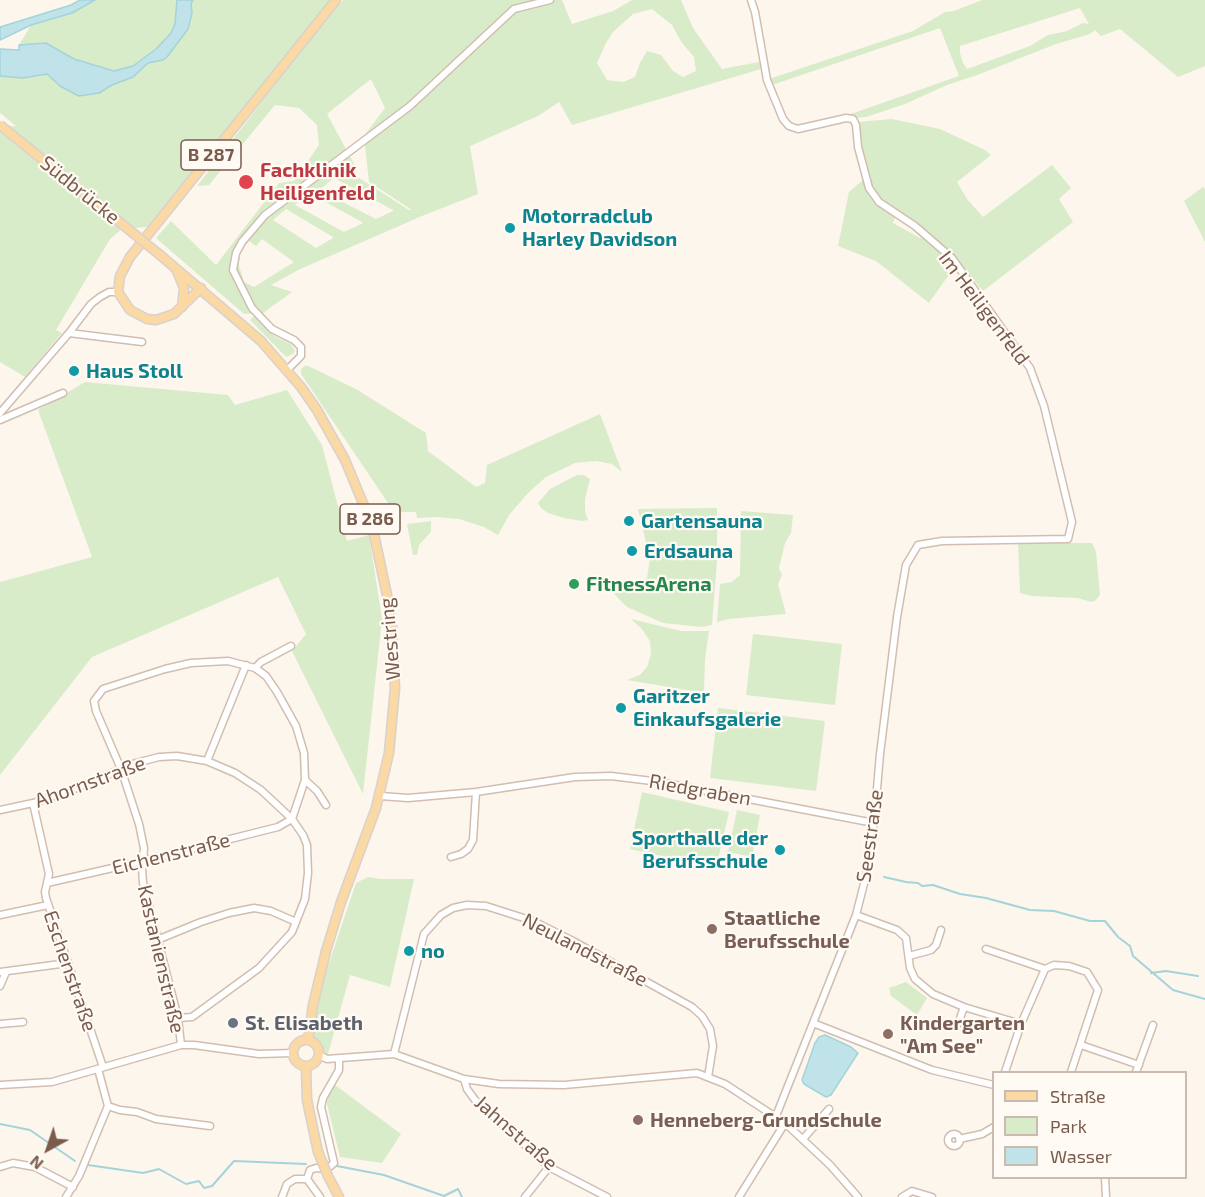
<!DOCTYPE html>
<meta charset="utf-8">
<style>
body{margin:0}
#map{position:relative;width:1205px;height:1197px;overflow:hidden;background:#fdf6ec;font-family:"Exo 2",sans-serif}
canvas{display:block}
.legend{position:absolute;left:992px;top:1071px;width:195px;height:108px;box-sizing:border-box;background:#fffaf3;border:2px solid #cabbb1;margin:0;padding:8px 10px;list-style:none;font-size:18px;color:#7a5c4d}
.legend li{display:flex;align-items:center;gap:12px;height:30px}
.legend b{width:30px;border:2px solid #cabbb1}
.north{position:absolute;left:18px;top:1119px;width:60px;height:60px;-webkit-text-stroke:4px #fffaf3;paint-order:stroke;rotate:220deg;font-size:16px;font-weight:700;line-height:24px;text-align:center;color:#7a5c4d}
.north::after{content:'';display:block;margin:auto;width:21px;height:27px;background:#7a5c4d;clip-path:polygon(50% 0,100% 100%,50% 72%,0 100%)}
</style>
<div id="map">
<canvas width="1205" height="1197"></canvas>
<ul class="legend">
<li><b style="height:8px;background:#fbd9a5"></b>Straße</li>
<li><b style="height:16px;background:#d8ecc9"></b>Park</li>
<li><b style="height:16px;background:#bfe3e8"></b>Wasser</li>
</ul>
<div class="north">N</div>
</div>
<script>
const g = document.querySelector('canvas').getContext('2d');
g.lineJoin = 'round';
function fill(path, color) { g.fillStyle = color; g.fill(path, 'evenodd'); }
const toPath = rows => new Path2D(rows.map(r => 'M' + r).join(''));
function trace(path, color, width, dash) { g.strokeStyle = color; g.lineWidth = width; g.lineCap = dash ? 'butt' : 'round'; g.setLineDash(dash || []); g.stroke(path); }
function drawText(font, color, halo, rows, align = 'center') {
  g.font = font + ' "Exo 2",sans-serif'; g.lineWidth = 4.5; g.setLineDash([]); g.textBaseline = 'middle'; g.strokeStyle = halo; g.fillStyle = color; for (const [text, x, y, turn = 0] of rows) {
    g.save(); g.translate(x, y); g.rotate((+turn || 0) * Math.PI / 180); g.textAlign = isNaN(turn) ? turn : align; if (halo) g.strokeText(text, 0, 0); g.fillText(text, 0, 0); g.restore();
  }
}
fill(toPath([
 [95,0,177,0,175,24,171,33,156,49,134,66,114,72,74,59,49,44,19,45,31,25,72,13],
 [193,0,332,0,147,227,122,229,110,239,56,330,62,333,25,377,0,362,0,127,16,126,0,113,0,76,23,78,47,74,55,82,79,96,99,93,112,85,133,77,148,63,163,60,167,57,188,29,192,13,191,4],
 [343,0,562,0,572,24,613,11,632,0,681,0,693,28,722,69,759,62,761,69,572,125,559,102,538,116,470,146,478,194,422,216,298,270,271,285,292,292,263,313,244,314,156,238,171,221,216,265,279,183,294,181,319,145,317,125,299,108,275,105,209,185,197,186,300,52],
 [652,9,672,25,682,43,694,57,696,71,683,77,673,71,661,55,647,51,640,63,635,77,623,82,607,80,597,63,606,43,613,32,633,14],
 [371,79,385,108,364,136,369,182,412,210,409,210,347,170,334,177,354,164,327,114],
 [334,178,393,210,393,211,376,219,319,190],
 [309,193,362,222,363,223,344,232,295,205],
 [286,209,333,237,333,238,316,248,273,220],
 [262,239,294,262,254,287,244,282,239,266,240,251,249,241,256,246],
 [982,0,1205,0,1205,66,1178,77,1120,29,1101,36,1095,30,1090,34,1056,44,977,75,947,85,905,104,866,117,854,118,848,115,959,76,940,28,772,85,769,79,913,31,945,12,954,11],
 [1080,8,1089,24,1083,23,1067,31,1048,35,1030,46,967,69,963,63,960,53,960,46],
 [892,119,940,129,985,150,991,155,957,182,967,199,983,217,1052,165,1071,188,1059,199,1073,222,983,291,945,248,875,193,861,153,857,122],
 [863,180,872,200,896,215,893,223,920,238,923,236,955,266,929,303,876,261,838,246,849,192],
 [1203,187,1205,189,1205,242,1184,201],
 [254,316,274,336,291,344,295,351,293,354,286,357,250,320],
 [306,365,356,389,426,433,428,451,476,487,485,483,487,465,600,414,622,472,612,464,596,461,575,463,546,477,529,492,509,515,498,535,484,527,459,519,436,517,417,518,416,512,394,512,301,374,301,369],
 [85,382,228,395,235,405,287,390,322,445,347,541,369,535,382,619,363,794,292,651,306,634,278,577,92,657,0,775,0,582,92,557,38,410],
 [577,475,584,475,590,479,585,499,585,511,588,520,582,521,564,518,548,513,541,508,538,503,550,489],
 [717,508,717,561,712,625,701,627,663,623,627,607,619,599,611,590,625,592,647,578,650,559,638,509],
 [741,511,793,515,791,533,785,543,779,568,782,575,778,584,786,614,729,619,717,622,720,584,732,582,740,575],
 [431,521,431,532,419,545,417,555,413,555,407,524],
 [1018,543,1092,543,1096,552,1100,595,1095,601,1092,602,1077,598,1032,596,1020,593],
 [631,619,681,631,709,631,705,660,704,693,627,680,640,675,647,667,651,654,650,641,641,628],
 [753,634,842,644,835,705,746,695],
 [718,708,825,721,816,791,710,778],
 [642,792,729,812,716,868,630,849],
 [737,810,760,815,752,857,728,852],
 [368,877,381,879,414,879,390,987,350,975,328,1054,319,1053,313,1043,316,1013,326,972,356,883],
 [906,982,927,998,917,1015,891,996,889,988],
 [335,1085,401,1134,382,1163,340,1157,326,1100]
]), '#d8ecc9');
const water = toPath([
 [80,0,95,0,72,13,31,25,0,40,0,27,71,5,80,0],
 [177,0,193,0,191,4,192,13,188,29,167,57,163,60,148,63,133,77,112,85,99,93,79,96,60,86,47,74,23,78,0,76,0,49,19,50,19,45,46,43,74,59,114,71,133,66,156,49,171,33,175,24,177,0],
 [825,1035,851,1047,858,1053,831,1095,826,1097,804,1084,802,1080,815,1043,819,1037,825,1035]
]);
fill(water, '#bfe3e8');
trace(water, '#a5d3da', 1.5);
trace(toPath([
 [884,877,906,882,918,883,922,886,933,885,960,894,986,898,1030,910,1054,911,1090,921,1105,921,1118,937,1130,946,1133,956,1173,990,1205,999],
 [1151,973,1166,971,1198,976],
 [0,1124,30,1130,75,1161],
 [88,1165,143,1173,159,1169,186,1184,199,1181,204,1188,212,1186,234,1161,306,1164],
 [337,1166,384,1175,444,1196,458,1189,462,1197]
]), '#a5d3da', 2);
const minor = toPath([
 [751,0,755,12,767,80,783,119,789,126,798,129,846,118,853,119,856,125,858,147,869,188,879,202,915,226,952,258,1030,368,1044,406,1072,522,1068,539,942,541,918,545,906,565,897,617,880,754,874,823,866,876,856,915,776,1116],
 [69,333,142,342],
 [287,370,301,356,301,347,294,340,272,329,252,308,233,270,236,253,242,242,265,215,410,106,514,9,550,0],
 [0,413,69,333,91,304,100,297,109,292,118,292],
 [0,420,63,393],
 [255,668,261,662,291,646],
 [207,761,246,665],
 [305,780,317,791,326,805],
 [380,796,408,798,476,792,575,777,611,776,660,782,874,823],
 [33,803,49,874,45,892,46,898,103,1067],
 [0,810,33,803,67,792,136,763,159,757,177,756,207,761,235,773,261,790,292,819,303,835,307,845,308,873,305,899,292,932,259,968,192,1017,178,1018],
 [451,857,461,854,468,849,473,840,476,792],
 [47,883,143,861,278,827,292,819,305,780,304,753,296,726,277,692,266,676,255,668,228,661,191,663,165,669,103,689,94,701,96,711,121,769,139,824,144,848,143,861,142,868,143,883,178,1018,181,1045],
 [0,915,48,905],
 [856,915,897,930,906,938,910,968,915,979,933,994,964,1007,1021,1024],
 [157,940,201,922,229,913,254,908,271,911,296,922],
 [986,949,1045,969],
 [909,956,931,950,936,945,941,930],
 [0,972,68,963],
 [0,986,6,972],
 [813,1023,932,1070,994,1085],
 [0,1024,23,1022],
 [958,1024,964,1007],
 [1081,1045,1139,1065],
 [394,1054,424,934,441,915,453,908,467,905,486,906,533,921,573,941,692,1007,702,1016,710,1029,713,1046,708,1077],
 [319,1055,327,1059,394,1054,464,1079,499,1084,564,1085,697,1073,725,1084,785,1123,830,1165,858,1197],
 [1005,1072,1021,1024,1045,969,1054,965,1069,966,1087,972,1098,990,1071,1072],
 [1136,1072,1153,1025],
 [464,1079,467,1089,475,1100,549,1167,607,1197],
 [0,1085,52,1082,181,1045,194,1045,259,1054,293,1053],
 [108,1106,120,1110,137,1112,156,1119,210,1126],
 '948 1140a6 6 0 1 1 12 0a6 6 0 1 1-12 0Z',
 [803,1139,829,1109],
 [959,1139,982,1134,994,1127],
 [0,1167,13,1163,35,1167,73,1187],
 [1105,1178,1106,1197],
 [307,1179,310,1170,316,1168,327,1169,334,1163,321,1107,323,1098,339,1070,339,1059],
 [307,1179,320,1197],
 [66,1197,79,1176,108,1106,98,1069],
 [282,1197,287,1184,295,1179,307,1179],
 [525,1197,549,1167],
 [739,1197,785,1123],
 [902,1197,912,1191,932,1197]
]);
const major = toPath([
 [160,255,261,341,301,387,317,410,345,460,372,525,387,595,392,627,395,688,389,753,376,808,341,902,326,951,313,1005,308,1040],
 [177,271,184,288,182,307],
 [201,288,174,314,156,320,147,319,130,310,118,292,120,276,130,257,336,0],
 '293 1053a13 13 0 1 1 26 0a13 13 0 1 1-26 0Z',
 [306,1066,307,1100,318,1152],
 [328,1176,339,1197]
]);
trace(minor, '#d1beb0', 9);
trace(major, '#dad1cd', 11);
trace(minor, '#fff', 6);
trace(major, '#fbd9a5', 8);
const majorBridge = toPath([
 [0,125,160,255],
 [318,1152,328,1176]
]);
trace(majorBridge, '#dad1cd', 11, []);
trace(majorBridge, '#fbd9a5', 8);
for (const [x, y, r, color] of [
 [246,182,8,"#e0444e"],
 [510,228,6,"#0f9aa8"],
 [74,371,6,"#0f9aa8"],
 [629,521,6,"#0f9aa8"],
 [632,551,6,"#0f9aa8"],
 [574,584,6,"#2e9e5b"],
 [621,708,6,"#0f9aa8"],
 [780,850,6,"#0f9aa8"],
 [712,929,6,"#8d6e63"],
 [409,951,6,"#0f9aa8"],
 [233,1023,6,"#6b7280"],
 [888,1034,6,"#8d6e63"],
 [638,1120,6,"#8d6e63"]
]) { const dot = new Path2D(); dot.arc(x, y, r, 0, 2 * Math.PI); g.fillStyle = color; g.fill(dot); trace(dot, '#fffaf3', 2); }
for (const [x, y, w] of [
 [211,155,60],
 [370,519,60]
]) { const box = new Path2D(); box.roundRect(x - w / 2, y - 15, w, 30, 4.5); g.fillStyle = '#fffaf3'; g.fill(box); trace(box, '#7a5c4d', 1.5); }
drawText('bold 18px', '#7a5c4d', null, [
 ["B 287",211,155],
 ["B 286",370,519]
]);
drawText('bold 20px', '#be3a42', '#fffaf3', [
 ["Fachklinik",260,170],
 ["Heiligenfeld",260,193]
], 'left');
drawText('20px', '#7a5c4d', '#fffaf3', [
 ["Südbrücke",80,190,39],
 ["Im Heiligenfeld",984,308,53],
 ["Westring",390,639,-95],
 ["Ahornstraße",90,782,-20],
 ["Riedgraben",700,790,10],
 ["Seestraße",870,836,-82],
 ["Eichenstraße",171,854,-14],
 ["Neulandstraße",585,950,27],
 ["Kastanienstraße",161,959,77],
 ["Eschenstraße",70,971,71],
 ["Jahnstraße",516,1133,41]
]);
drawText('bold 20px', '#0d838f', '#fffaf3', [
 ["Motorradclub",522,216],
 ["Harley Davidson",522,239],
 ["Haus Stoll",86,371],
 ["Gartensauna",641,521],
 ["Erdsauna",644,551],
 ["Garitzer",633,696],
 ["Einkaufsgalerie",633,719],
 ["Sporthalle der",768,838,"right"],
 ["Berufsschule",768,861,"right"],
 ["no",421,951]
], 'left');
drawText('bold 20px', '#27864d', '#fffaf3', [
 ["FitnessArena",586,584]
], 'left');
drawText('bold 20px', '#785e54', '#fffaf3', [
 ["Staatliche",724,918],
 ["Berufsschule",724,941],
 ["Kindergarten",900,1023],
 ["\"Am See\"",900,1046],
 ["Henneberg-Grundschule",650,1120]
], 'left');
drawText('bold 20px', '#5b616d', '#fffaf3', [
 ["St. Elisabeth",245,1023]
], 'left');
</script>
